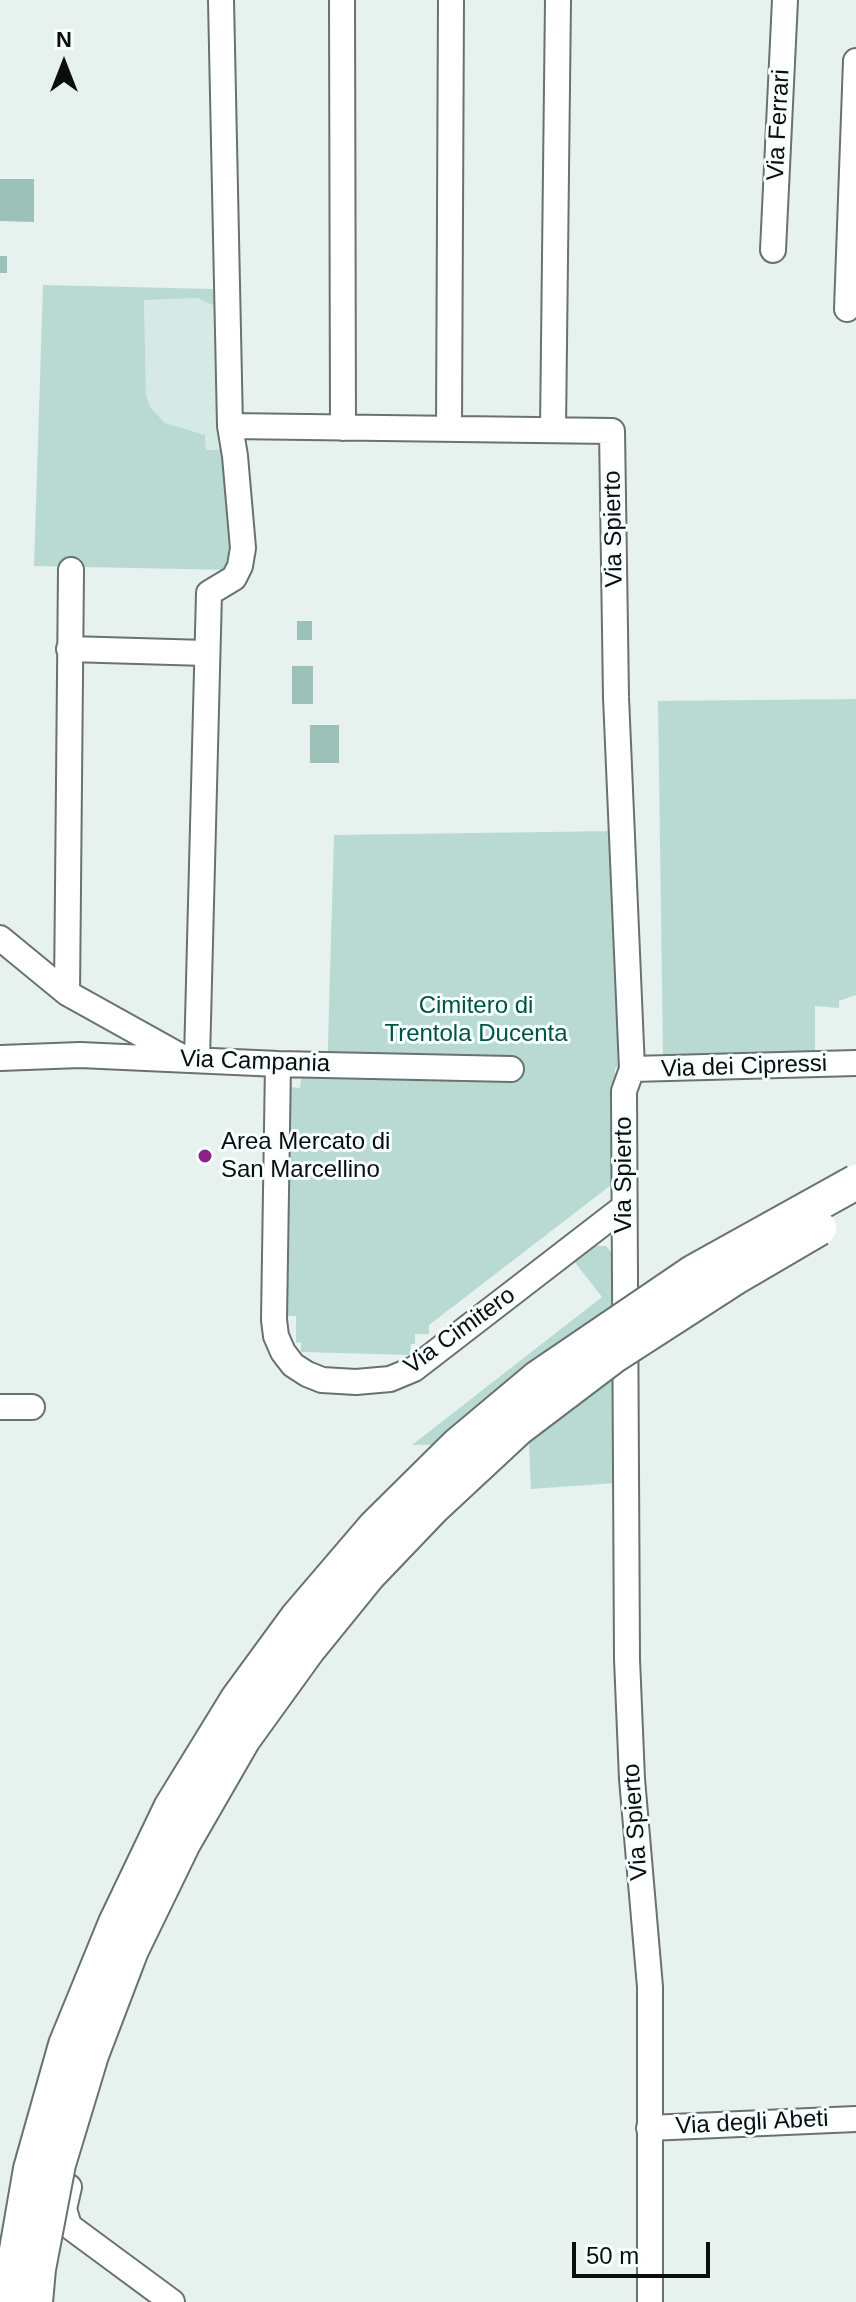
<!DOCTYPE html>
<style>
body{margin:0}
#map{position:relative;width:856px;height:2302px;overflow:hidden;background:#e7f2ef;font-family:Helvetica,sans-serif}
canvas{display:block}
.north{position:absolute;left:24px;top:24px;width:80px;height:80px;-webkit-text-stroke:6px #f6fffd;paint-order:stroke;rotate:0deg;font-size:22px;font-weight:700;line-height:32px;text-align:center;color:#0a0e0d}
.north::after{content:'';display:block;margin:auto;width:28px;height:36px;background:#0a0e0d;clip-path:polygon(50% 0,100% 100%,50% 72%,0 100%)}
.scale{position:absolute;left:572px;top:2242px;width:138px;height:36px;box-sizing:border-box;border:4px solid #0a0e0d;border-top:0;padding-left:10px;font-size:24px;line-height:28px;white-space:nowrap;color:#0a0e0d;-webkit-text-stroke:6px #f6fffd;paint-order:stroke}
</style>
<div id="map">
<canvas width="856" height="2302"></canvas>
<div class="north">N</div>
<div class="scale">50 m</div>
</div>
<script>
const g = document.querySelector('canvas').getContext('2d');
g.lineJoin = 'round';
function fill(path, color) { g.fillStyle = color; g.fill(path, 'evenodd'); }
const toPath = rows => new Path2D(rows.map(r => 'M' + r).join(''));
function trace(path, color, width, dash) { g.strokeStyle = color; g.lineWidth = width; g.lineCap = dash ? 'butt' : 'round'; g.setLineDash(dash || []); g.stroke(path); }
function drawText(font, color, halo, rows, align = 'center') {
  g.font = font + ' Helvetica,sans-serif'; g.lineWidth = 6; g.setLineDash([]); g.textBaseline = 'middle'; g.strokeStyle = halo; g.fillStyle = color; for (const [text, x, y, turn = 0] of rows) {
    g.save(); g.translate(x, y); g.rotate((+turn || 0) * Math.PI / 180); g.textAlign = isNaN(turn) ? turn : align; if (halo) g.strokeText(text, 0, 0); g.fillText(text, 0, 0); g.restore();
  }
}
fill(toPath([
 [161,297,197,298,215,306,223,450,205,450,206,437,202,433,184,431,165,423,150,407,146,395,144,299]
]), '#d5eae5');
fill(toPath([
 [43,285,215,289,215,306,197,298,144,300,146,395,150,407,165,423,205,435,206,450,223,450,231,570,34,566],
 [856,699,856,995,839,1001,839,1008,815,1006,815,1054,663,1057,658,701],
 [615,831,626,1067,615,1068,615,1182,429,1325,429,1334,415,1334,415,1344,411,1344,410,1355,301,1352,301,1342,296,1343,296,1316,286,1316,291,1087,300,1088,301,1078,327,1078,334,835],
 [592,1246,606,1246,612,1253,615,1262,616,1483,531,1489,529,1443,412,1445,602,1297,573,1260]
]), '#b9dad2');
fill(toPath([
 [0,179,34,179,34,222,0,221],
 [0,256,7,256,7,273,0,273],
 [297,621,312,621,312,640,297,640],
 [292,666,313,666,313,704,292,704],
 [310,725,339,725,339,763,310,763]
]), '#9cc1b9');
const minor = toPath([
 [342,0,343,428],
 [773,250,785,0],
 [847,309,856,61],
 [230,426,612,431,616,697,632,1069,624,1091,627,1659,632,1779,650,1987,650,2302],
 [449,428,451,0],
 [553,430,558,0],
 [69,649,206,653],
 [0,938,67,993,182,1057],
 [67,993,71,570],
 [0,1058,80,1055,278,1064,511,1069],
 [197,1059,209,593,234,578,240,566,243,548,235,456,230,426,221,0],
 [278,1064,274,1320,276,1336,283,1352,293,1365,307,1374,322,1380,356,1382,390,1379,414,1369,624,1207],
 [632,1069,856,1063],
 [0,1407,32,1407],
 [649,2128,856,2119],
 [69,2187,64,2209,69,2226,172,2302]
]);
trace(minor, '#68726f', 28);
trace(minor, '#fff', 24);
const highwayBridge = toPath([
 [8,2302,31,2169,66,2045,116,1923,171,1808,238,1699,298,1617,375,1527,458,1445,538,1378,694,1272,856,1182],
 [35,2302,38,2269,58,2164,91,2055,131,1950,183,1843,243,1739,308,1649,368,1575,433,1507,518,1428,613,1356,737,1276,819,1228]
]);
trace(highwayBridge, '#68726f', 38, []);
trace(highwayBridge, '#fff', 34);
for (const [x, y, r, color] of [
 [205,1156,8,"#8c2287"]
]) { const dot = new Path2D(); dot.arc(x, y, r, 0, 2 * Math.PI); g.fillStyle = color; g.fill(dot); trace(dot, '#f6fffd', 3); }
drawText('24px', '#0a0e0d', '#f6fffd', [
 ["Via Ferrari",779,125,-87],
 ["Via Spierto",614,529,-91],
 ["Via Campania",255,1062,2],
 ["Via dei Cipressi",744,1067,-2],
 ["Via Spierto",624,1175,-90],
 ["Via Cimitero",460,1331,-36],
 ["Via Spierto",636,1822,-94],
 ["Via degli Abeti",752,2123,-3]
]);
drawText('24px', '#005146', '#f6fffd', [
 ["Cimitero di",476,1006],
 ["Trentola Ducenta",476,1034]
]);
drawText('24px', '#0a0e0d', '#f6fffd', [
 ["Area Mercato di",221,1142],
 ["San Marcellino",221,1170]
], 'left');
</script>
